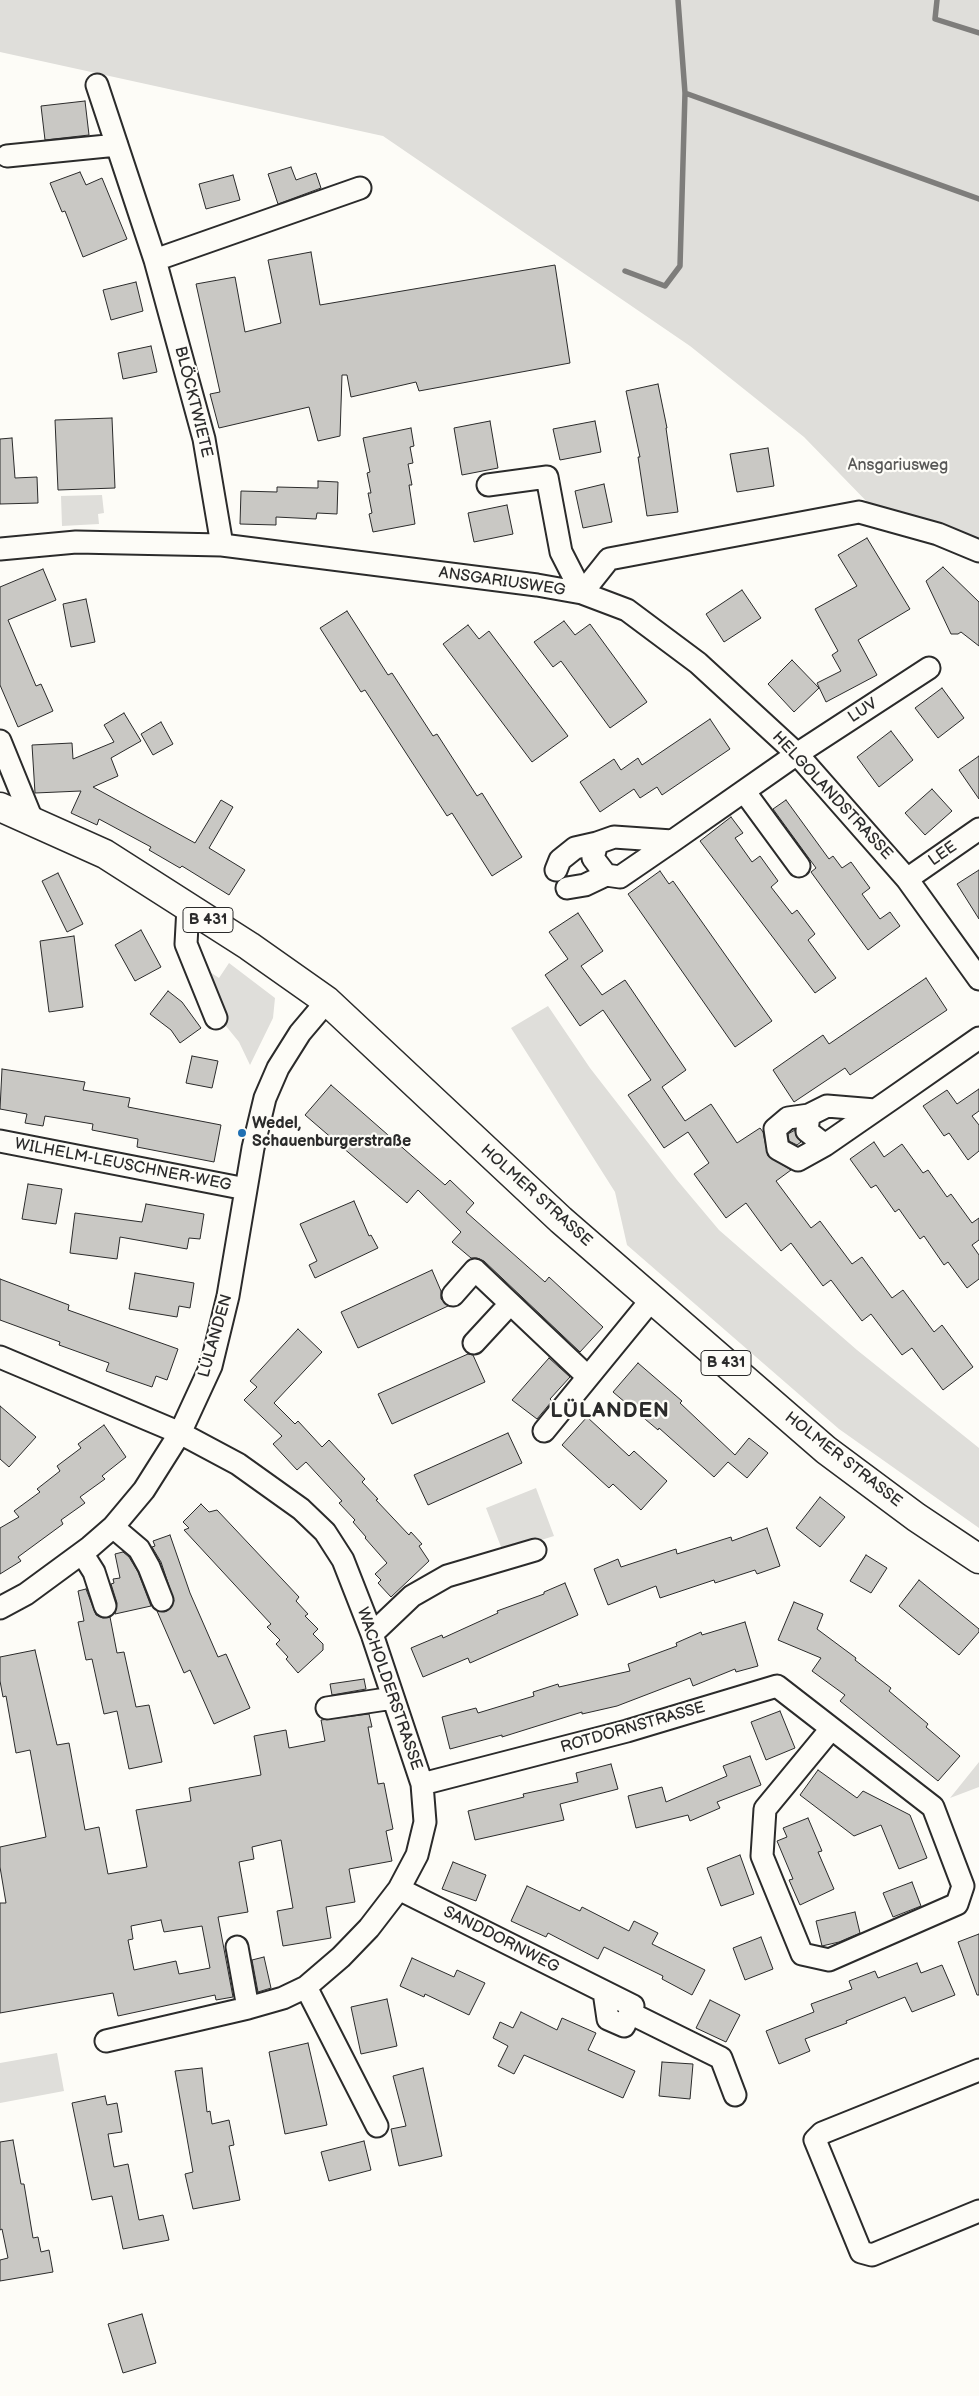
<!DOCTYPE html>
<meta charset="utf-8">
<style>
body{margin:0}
canvas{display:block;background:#fdfcf7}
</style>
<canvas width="979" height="2396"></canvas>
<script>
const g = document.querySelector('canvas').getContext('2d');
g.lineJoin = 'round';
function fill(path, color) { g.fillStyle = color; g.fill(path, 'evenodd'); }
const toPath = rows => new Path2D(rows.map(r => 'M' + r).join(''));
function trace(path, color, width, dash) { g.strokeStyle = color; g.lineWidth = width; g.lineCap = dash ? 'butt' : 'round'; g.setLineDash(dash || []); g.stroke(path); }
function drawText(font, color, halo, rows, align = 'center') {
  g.font = font + ' "Balsamiq Sans",sans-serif'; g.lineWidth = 4.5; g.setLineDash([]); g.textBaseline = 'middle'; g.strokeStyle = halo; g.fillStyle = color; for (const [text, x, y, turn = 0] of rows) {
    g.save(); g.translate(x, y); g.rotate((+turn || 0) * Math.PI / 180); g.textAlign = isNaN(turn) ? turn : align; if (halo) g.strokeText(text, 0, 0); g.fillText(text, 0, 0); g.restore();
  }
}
fill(toPath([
 [0,0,979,0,979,542,873,508,804,437,690,346,383,136,0,52],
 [102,495,104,513,98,514,99,524,62,526,61,496],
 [229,963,275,998,273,1018,250,1065,239,1042,221,1020,201,966,219,978],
 [548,1006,590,1068,677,1180,719,1230,857,1350,979,1448,979,1528,839,1429,627,1245,615,1192,511,1028],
 [536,1488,554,1536,503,1552,486,1508],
 [979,1762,979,1787,950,1798],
 [57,2053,64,2091,0,2103,0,2063]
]), '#dfdeda');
trace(toPath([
 [678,0,685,93,979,199],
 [937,0,935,19,979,33],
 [625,271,665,286,680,266,685,93]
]), '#7e7d7b', 5.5);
const building = toPath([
 [85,101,89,135,45,140,41,106,85,101],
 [291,167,296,180,316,173,321,188,278,204,268,174,291,167],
 [80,172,86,185,102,178,127,239,83,257,65,211,62,212,50,183,80,172],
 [233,175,240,200,206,209,199,184,233,175],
 [311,252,320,305,555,265,570,363,419,391,416,382,351,397,347,375,342,375,340,436,318,441,309,407,219,428,210,394,220,392,196,284,235,277,245,332,281,323,268,260,311,252],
 [136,282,143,311,111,320,103,290,136,282],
 [151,346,157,372,123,379,118,353,151,346],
 [658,384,667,428,666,428,678,512,647,516,638,457,640,457,626,391,658,384],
 [112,418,115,488,58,490,55,420,112,418],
 [490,421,498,468,462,475,454,428,490,421],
 [595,421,601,452,560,460,553,429,595,421],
 [411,428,414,446,410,447,413,463,408,464,412,485,409,485,415,524,373,532,369,514,372,513,368,493,371,493,367,473,370,472,363,438,411,428],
 [12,438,15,478,37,477,38,503,0,504,0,439,12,438],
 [768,448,774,486,737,492,730,454,768,448],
 [318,481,338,482,337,514,317,513,316,519,276,517,276,525,240,524,241,491,277,492,277,487,318,488,318,481],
 [604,484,612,522,583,528,575,491,604,484],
 [507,505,513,534,474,542,468,513,507,505],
 [867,538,910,609,858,640,877,675,826,702,817,683,841,671,832,655,838,651,815,609,857,586,838,555,867,538],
 [943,567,979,602,979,646,961,632,958,634,951,634,926,581,943,567],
 [43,569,56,600,8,620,36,686,41,684,53,711,18,727,0,685,0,587,43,569],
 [742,590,761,618,724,642,706,614,742,590],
 [86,599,95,642,71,647,63,604,86,599],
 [347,611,388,675,392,673,433,736,437,734,477,796,482,793,522,857,492,876,452,813,447,816,365,690,361,692,320,628,347,611],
 [564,621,575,635,590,624,647,702,610,728,561,661,553,667,534,642,564,621],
 [468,625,479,639,489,631,568,736,532,762,443,644,468,625],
 [792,660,819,688,794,712,768,684,792,660],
 [942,688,964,718,938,738,915,708,942,688],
 [124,713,141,741,111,758,118,776,93,787,195,843,221,800,233,807,209,848,245,870,229,895,182,866,180,868,149,850,151,847,99,819,97,825,71,813,81,791,35,793,32,745,72,743,73,759,114,742,104,725,124,713],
 [710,719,730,749,662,795,657,787,640,798,634,789,600,812,580,782,614,759,621,770,638,758,642,765,710,719],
 [161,722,173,744,153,755,141,734,161,722],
 [891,731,913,760,879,787,857,757,891,731],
 [979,756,979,799,959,770,979,756],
 [932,789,952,811,925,835,905,813,932,789],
 [786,800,829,859,833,856,842,868,851,862,870,888,862,894,880,919,890,912,900,926,868,950,811,872,816,868,773,809,786,800],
 [731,817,743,833,735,838,752,862,760,856,778,881,771,887,792,914,797,910,815,934,808,940,836,978,815,993,700,841,731,817],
 [979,870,979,919,957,884,979,870],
 [660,871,669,884,673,881,772,1021,735,1047,628,894,660,871],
 [58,873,83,924,67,932,42,881,58,873],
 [578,913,603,951,581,966,602,995,625,980,686,1070,662,1087,685,1121,711,1104,737,1143,760,1128,763,1132,768,1156,791,1170,776,1181,811,1228,820,1221,852,1264,862,1257,892,1298,903,1290,934,1332,942,1325,973,1367,943,1390,912,1348,902,1355,871,1314,862,1321,831,1280,823,1286,791,1243,781,1251,746,1203,726,1218,694,1174,709,1163,688,1132,664,1148,628,1095,651,1080,603,1010,580,1026,545,975,568,959,549,932,578,913],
 [141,930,161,967,135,981,115,945,141,930],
 [74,936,83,1007,49,1012,40,941,74,936],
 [926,978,947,1010,850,1075,845,1068,794,1102,773,1070,823,1035,829,1044,926,978],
 [168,991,182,1002,201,1028,180,1043,171,1030,150,1014,168,991],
 [192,1056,218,1061,212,1088,186,1083,192,1056],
 [2,1069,85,1082,83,1090,130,1098,128,1107,221,1125,214,1162,137,1147,138,1139,92,1130,93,1124,45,1116,43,1126,25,1123,27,1114,0,1109,2,1069],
 [331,1085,445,1185,450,1180,474,1203,466,1212,545,1282,549,1277,603,1327,580,1352,484,1261,477,1258,471,1258,452,1242,461,1232,418,1190,407,1203,305,1115,331,1085],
 [979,1089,979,1111,972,1116,979,1125,979,1151,968,1160,949,1133,944,1136,923,1106,947,1090,957,1104,979,1089],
 [795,1130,796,1136,801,1142,797,1145,789,1141,788,1134,795,1130],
 [874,1142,884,1157,902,1144,923,1173,928,1170,947,1197,951,1194,972,1223,979,1218,979,1240,972,1245,979,1255,979,1279,967,1288,948,1262,944,1265,924,1236,920,1239,899,1209,895,1212,876,1185,871,1188,850,1159,874,1142],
 [28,1184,62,1189,56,1224,22,1219,28,1184],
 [354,1201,369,1236,371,1235,378,1248,315,1278,309,1265,317,1261,300,1224,354,1201],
 [146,1204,204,1214,200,1239,189,1238,187,1249,120,1237,117,1259,70,1253,75,1213,142,1222,146,1204],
 [432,1270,441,1291,441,1299,448,1306,358,1348,341,1312,432,1270],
 [135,1273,194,1283,190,1308,179,1306,177,1317,129,1309,135,1273],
 [0,1279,69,1305,68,1310,178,1349,167,1380,156,1376,152,1387,106,1371,109,1363,59,1345,60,1342,0,1320,0,1279],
 [298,1329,322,1352,274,1403,295,1424,298,1421,322,1447,329,1440,365,1479,362,1482,378,1499,376,1500,409,1535,411,1532,422,1544,419,1546,429,1561,391,1597,378,1583,381,1580,375,1574,387,1563,365,1538,366,1537,353,1522,355,1520,339,1503,342,1501,306,1462,297,1470,273,1444,282,1436,244,1400,257,1387,250,1381,298,1329],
 [468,1354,473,1355,485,1382,392,1424,378,1394,468,1354],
 [549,1358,570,1377,550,1399,552,1401,537,1419,512,1400,549,1358],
 [638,1363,682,1401,680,1403,735,1455,749,1438,768,1453,747,1478,728,1462,714,1477,659,1428,658,1430,613,1392,638,1363],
 [0,1406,36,1437,9,1467,0,1459,0,1406],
 [587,1417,629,1456,634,1451,667,1481,641,1510,613,1484,609,1488,562,1445,587,1417],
 [104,1425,126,1457,102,1476,105,1479,80,1497,85,1503,61,1520,63,1524,18,1557,21,1561,0,1574,0,1528,19,1517,14,1511,40,1492,37,1489,60,1471,57,1466,81,1448,78,1444,104,1425],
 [508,1433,522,1463,428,1505,414,1475,508,1433],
 [820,1497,845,1517,820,1547,796,1528,820,1497],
 [201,1504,209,1512,217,1510,299,1597,296,1601,308,1614,305,1616,318,1629,313,1634,323,1644,323,1650,298,1673,286,1659,288,1657,276,1644,280,1640,267,1627,271,1624,184,1530,189,1528,183,1522,201,1504],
 [767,1528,780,1566,757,1574,755,1570,715,1583,714,1580,660,1598,656,1586,608,1605,594,1569,618,1559,621,1567,676,1549,677,1554,731,1537,732,1541,767,1528],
 [170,1535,190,1593,218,1657,226,1654,250,1708,214,1724,190,1670,184,1673,157,1611,167,1611,174,1601,161,1562,152,1547,155,1546,153,1541,170,1535],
 [123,1552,129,1557,138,1572,151,1606,115,1614,117,1603,111,1584,114,1583,113,1579,120,1578,115,1554,123,1552],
 [866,1555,887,1568,871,1593,850,1581,866,1555],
 [919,1580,979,1629,979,1632,959,1655,899,1606,919,1580],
 [565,1583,578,1615,470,1663,468,1658,423,1677,411,1648,442,1635,443,1638,498,1613,497,1611,544,1594,544,1592,565,1583],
 [86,1589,96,1615,103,1618,110,1617,117,1653,124,1652,136,1707,149,1705,162,1762,129,1769,117,1711,104,1714,92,1659,86,1660,78,1622,84,1621,78,1591,86,1589],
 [794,1602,823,1614,817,1629,856,1658,855,1660,891,1688,889,1691,928,1724,926,1727,960,1756,938,1781,840,1701,845,1695,812,1671,821,1658,778,1640,794,1602],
 [745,1622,758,1666,736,1672,735,1669,693,1686,690,1678,617,1706,582,1714,582,1712,502,1737,502,1735,450,1749,442,1717,476,1708,478,1713,534,1696,533,1692,558,1684,559,1687,630,1671,628,1664,677,1646,676,1643,701,1632,702,1635,745,1622],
 [35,1650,57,1745,69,1743,85,1830,99,1827,108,1874,147,1867,136,1810,191,1801,189,1788,261,1775,254,1736,286,1730,289,1748,325,1741,321,1720,369,1714,372,1727,368,1727,378,1784,384,1783,393,1829,386,1831,392,1861,349,1869,355,1902,326,1907,331,1938,283,1946,277,1911,293,1908,281,1840,252,1847,254,1859,239,1862,248,1912,218,1917,233,1997,216,2000,215,1995,118,2016,113,1993,0,2013,0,1903,6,1903,0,1867,0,1847,46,1837,30,1750,16,1753,6,1696,3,1697,0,1681,0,1657,35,1650],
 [161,1920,164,1932,202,1926,210,1968,179,1974,176,1961,134,1970,128,1940,133,1939,131,1926,161,1920],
 [364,1679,366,1689,332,1695,330,1684,364,1679],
 [780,1711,795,1748,766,1760,751,1722,780,1711],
 [750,1756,761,1785,717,1802,720,1808,690,1821,688,1815,636,1828,628,1796,662,1787,666,1802,727,1776,723,1766,750,1756],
 [611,1764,618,1789,560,1804,564,1820,475,1840,468,1811,524,1797,523,1794,578,1782,576,1773,611,1764],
 [818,1770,857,1798,863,1791,910,1815,927,1858,899,1869,881,1825,854,1836,800,1795,818,1770],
 [808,1818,822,1851,818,1852,834,1889,800,1905,789,1880,793,1879,777,1841,787,1837,783,1828,808,1818],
 [740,1855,754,1894,721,1906,707,1868,740,1855],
 [453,1862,486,1875,476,1901,442,1889,453,1862],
 [912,1882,921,1906,893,1917,883,1893,912,1882],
 [527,1886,580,1911,582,1907,629,1931,634,1921,658,1933,652,1944,705,1970,692,1995,662,1979,663,1976,604,1947,598,1959,548,1933,546,1937,511,1921,527,1886],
 [855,1912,860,1933,839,1942,822,1946,816,1921,855,1912],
 [979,1934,979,1995,977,1995,958,1942,979,1934],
 [761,1937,773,1969,745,1980,733,1948,761,1937],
 [264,1957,271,1988,258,1992,252,1960,264,1957],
 [412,1958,454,1977,457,1970,485,1983,469,2015,425,1994,424,1997,400,1986,412,1958],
 [917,1963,921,1973,942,1965,955,1995,912,2012,905,1997,846,2021,847,2023,805,2039,810,2051,779,2064,766,2031,814,2012,811,2004,852,1989,849,1981,875,1971,878,1978,917,1963],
 [387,1999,397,2046,361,2054,351,2007,387,1999],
 [710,2000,740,2015,726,2042,696,2028,710,2000],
 [521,2012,557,2030,562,2018,596,2033,588,2050,635,2071,623,2098,524,2055,514,2074,498,2066,508,2046,493,2038,500,2022,513,2028,521,2012],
 [308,2043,327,2125,285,2134,269,2052,308,2043],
 [662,2062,693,2064,690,2099,659,2096,662,2062],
 [202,2068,207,2112,210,2111,212,2124,229,2120,234,2145,229,2146,240,2200,193,2209,185,2174,193,2172,175,2071,202,2068],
 [423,2068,442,2156,399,2166,391,2129,406,2126,393,2076,423,2068],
 [105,2096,107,2105,117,2103,122,2132,108,2134,114,2167,128,2164,139,2220,163,2215,169,2240,123,2249,112,2196,92,2200,72,2103,105,2096],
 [13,2140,21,2184,24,2184,33,2238,38,2237,41,2252,49,2250,53,2272,0,2281,0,2260,8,2258,2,2229,0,2230,0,2142,13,2140],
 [364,2141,371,2170,329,2181,321,2152,364,2141],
 [142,2314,156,2363,123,2373,108,2324,142,2314]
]);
fill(building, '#c9c8c4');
trace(building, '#2b2b2b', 1);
const minor = toPath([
 [97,85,155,260,204,439,222,545],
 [7,156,117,145],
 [155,260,360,188],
 [488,485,547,477,561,552,582,593],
 [0,549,76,542,222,545,537,585,582,593,627,610,698,663,797,754,907,879,979,979],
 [582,593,609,559,859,512,938,534,979,551],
 [0,741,33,822],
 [744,791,799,866],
 [672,841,614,837,597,843,593,858,606,875,620,877,674,840,797,754,929,668],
 [556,870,560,860,575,848,597,843],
 [907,879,979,829],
 [567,888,585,885,606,875],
 [188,907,186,944,216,1018],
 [875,1110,827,1106,809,1115,807,1131,825,1145,893,1098,979,1038],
 [0,1141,246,1189],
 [778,1149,775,1129,788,1118,809,1115],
 [778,1149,798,1160,825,1145],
 [453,1295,475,1270,588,1377],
 [474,1343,510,1304],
 [0,1357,180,1433,238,1464,301,1509,325,1532,343,1560,372,1634,422,1784,425,1822,417,1855,399,1889,369,1928,341,1957,306,1987,283,1998,248,2008,106,2041],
 [544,1431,652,1299],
 [113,1527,139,1549,149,1567,162,1600],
 [82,1553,94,1572,105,1606],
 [0,1608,26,1594,90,1547,113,1527,144,1490,180,1433,211,1366,228,1296,253,1148,265,1098,278,1068,300,1033,327,1001],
 [372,1634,412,1596,447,1576,535,1550],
 [327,1708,393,1698],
 [422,1784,627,1731,777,1686,933,1807,963,1886,957,1904,829,1960,802,1954,762,1856,765,1809,831,1729],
 [399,1889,633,2006,624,2026,608,2019,604,1992],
 [237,1947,248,2008],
 [306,1987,377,2126],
 [630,2013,721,2058,735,2095],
 [979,2070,822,2133,815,2140,861,2252,872,2255,979,2211]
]);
const major = toPath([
 [0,807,105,854,249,946,327,1001,561,1220,826,1450,916,1517,979,1559]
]);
trace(minor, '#2b2b2b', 25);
trace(major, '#2b2b2b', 31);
trace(minor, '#fdfcf7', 21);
trace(major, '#fdfcf7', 28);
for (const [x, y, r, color] of [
 [242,1133,5,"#1f6fb2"]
]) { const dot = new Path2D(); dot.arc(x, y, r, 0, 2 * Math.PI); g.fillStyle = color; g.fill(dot); trace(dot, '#fdfcf7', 2); }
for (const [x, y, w] of [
 [208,920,50],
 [726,1363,50]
]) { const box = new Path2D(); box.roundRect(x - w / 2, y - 12.5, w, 25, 4); g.fillStyle = '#fdfcf7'; g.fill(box); trace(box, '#2b2b2b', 1); }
drawText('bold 15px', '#2b2b2b', null, [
 ["B 431",208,920],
 ["B 431",726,1363]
]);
drawText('16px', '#2b2b2b', '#fdfcf7', [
 ["BLÖCKTWIETE",193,402,76],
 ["ANSGARIUSWEG",502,582,8],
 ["LUV",863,711,-33],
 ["HELGOLANDSTRASSE",832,796,47],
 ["LEE",943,854,-35],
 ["WILHELM-LEUSCHNER-WEG",123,1165,11],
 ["HOLMER STRASSE",536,1196,42],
 ["LÜLANDEN",216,1336,-74],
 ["HOLMER STRASSE",843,1460,38],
 ["WACHOLDERSTRASSE",389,1689,71],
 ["ROTDORNSTRASSE",633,1728,-16],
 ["SANDDORNWEG",501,1940,27]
]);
drawText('16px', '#585857', '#fdfcf7', [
 ["Ansgariusweg",898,466]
]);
drawText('bold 16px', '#2b2b2b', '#fdfcf7', [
 ["Wedel,",252,1124],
 ["Schauenburgerstraße",252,1142]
], 'left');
g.letterSpacing = '1px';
drawText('bold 21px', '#2b2b2b', '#fdfcf7', [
 ["LÜLANDEN",610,1412]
]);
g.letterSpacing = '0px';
</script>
